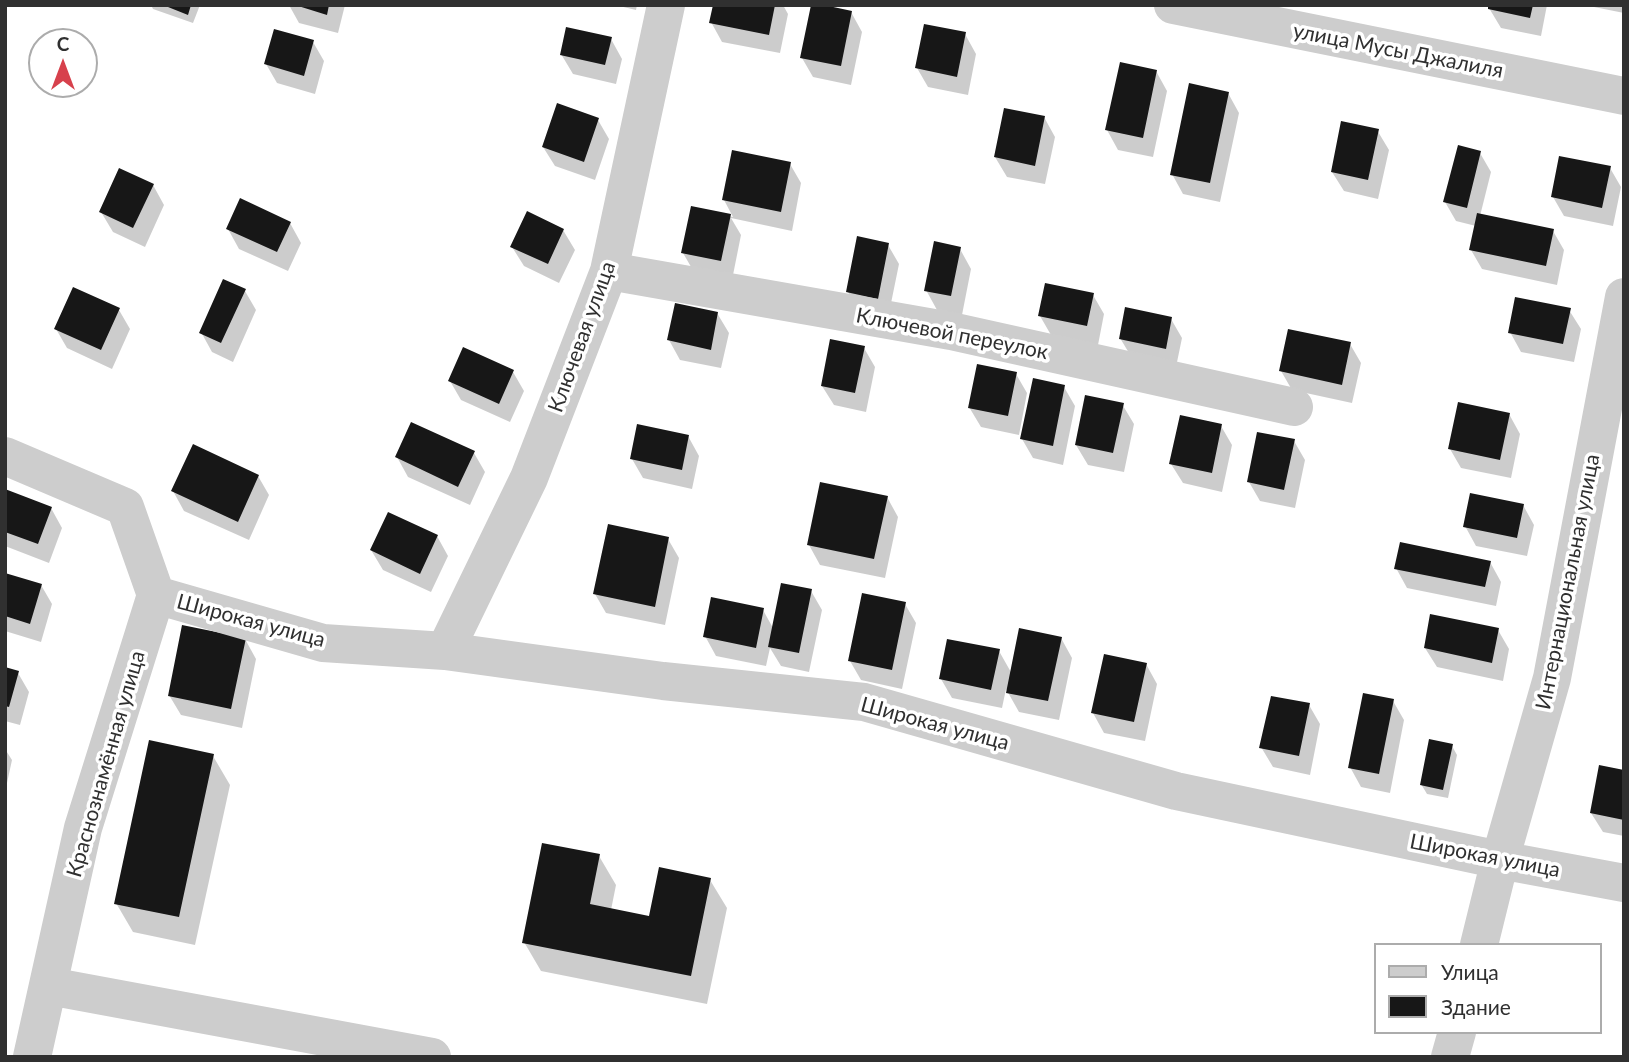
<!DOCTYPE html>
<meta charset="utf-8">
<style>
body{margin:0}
#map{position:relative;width:1629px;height:1062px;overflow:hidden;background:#fff;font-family:Lato,sans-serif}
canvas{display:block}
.frame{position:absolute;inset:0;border:7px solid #303030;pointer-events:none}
.legend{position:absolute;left:1374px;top:943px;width:228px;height:91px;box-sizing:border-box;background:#fff;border:2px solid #acacac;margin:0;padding:9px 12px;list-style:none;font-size:21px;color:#303030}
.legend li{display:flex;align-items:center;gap:14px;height:35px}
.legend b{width:35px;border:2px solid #acacac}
.north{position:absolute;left:28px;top:28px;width:70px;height:70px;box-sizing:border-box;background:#fff;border:2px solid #acacac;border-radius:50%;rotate:0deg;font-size:19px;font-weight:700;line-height:28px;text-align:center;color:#303030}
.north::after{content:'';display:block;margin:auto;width:24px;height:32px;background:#d7414c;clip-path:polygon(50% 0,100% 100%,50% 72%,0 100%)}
</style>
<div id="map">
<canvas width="1629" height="1062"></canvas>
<div class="frame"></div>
<ul class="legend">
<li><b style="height:9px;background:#cdcdcd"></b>Улица</li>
<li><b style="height:19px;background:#171717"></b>Здание</li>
</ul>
<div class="north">С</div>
</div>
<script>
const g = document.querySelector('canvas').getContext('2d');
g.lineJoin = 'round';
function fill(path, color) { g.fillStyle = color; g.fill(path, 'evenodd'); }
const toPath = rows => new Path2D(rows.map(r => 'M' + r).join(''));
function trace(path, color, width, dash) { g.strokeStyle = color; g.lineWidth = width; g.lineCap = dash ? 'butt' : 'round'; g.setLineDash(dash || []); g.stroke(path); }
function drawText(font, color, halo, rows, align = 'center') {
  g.font = font + ' Lato,sans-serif'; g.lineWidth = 7; g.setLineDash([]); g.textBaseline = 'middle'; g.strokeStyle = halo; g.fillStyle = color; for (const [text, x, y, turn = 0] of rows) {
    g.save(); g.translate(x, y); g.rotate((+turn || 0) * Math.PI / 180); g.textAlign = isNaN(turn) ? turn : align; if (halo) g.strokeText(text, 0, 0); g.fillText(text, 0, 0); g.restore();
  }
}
fill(toPath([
 [151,5,200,5,193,23,153,9],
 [289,5,345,5,338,33,299,23],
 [615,5,637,5,636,10],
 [714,5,783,5,788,14,780,53,722,42,711,22],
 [1490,5,1547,5,1541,36,1501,28,1489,8],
 [1593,5,1624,5,1624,13,1594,7],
 [851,12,862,32,851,85,813,77,802,58],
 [965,34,976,54,968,95,928,87,917,68],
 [611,39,622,59,616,84,573,74,561,54],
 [313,42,324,61,315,94,277,83,266,64],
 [1156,71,1167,91,1153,157,1118,150,1107,130],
 [1228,93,1239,113,1220,202,1183,194,1172,174],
 [1044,117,1055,137,1045,184,1007,177,995,157],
 [598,120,609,139,595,180,555,166,543,147],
 [1377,130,1389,150,1378,199,1344,191,1332,172],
 [1480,153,1491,172,1480,216,1553,231,1564,250,1557,285,1482,269,1471,250,1476,226,1456,221,1445,202],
 [790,164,801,183,792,231,731,218,741,235,732,280,694,272,683,253,692,208,733,217,724,200],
 [1610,168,1621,187,1613,226,1564,216,1553,197],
 [153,185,164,205,145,247,113,232,101,212],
 [290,223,301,243,288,271,239,249,228,229],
 [563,230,575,250,559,283,524,266,512,247],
 [888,245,899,264,888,318,859,311,848,292],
 [960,249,971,269,962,315,937,310,926,290],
 [245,291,256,310,233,362,212,352,201,332],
 [1093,295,1104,314,1098,345,1051,335,1040,316],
 [119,310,130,329,112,369,67,348,56,329],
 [1569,310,1581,329,1574,362,1521,352,1510,332],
 [717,313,729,333,721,368,680,360,669,340],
 [1171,319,1182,338,1176,367,1132,358,1120,338],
 [1350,344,1361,363,1352,403,1292,390,1281,371],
 [864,348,875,367,866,412,834,405,822,386],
 [513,372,524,391,510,422,461,400,450,381],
 [1016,374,1027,393,1019,435,981,427,969,407],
 [1064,387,1075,406,1063,465,1033,458,1022,439],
 [1122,404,1134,424,1124,472,1088,465,1076,445],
 [1509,414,1520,434,1511,478,1461,468,1450,449],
 [1221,426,1232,445,1222,492,1183,483,1171,464],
 [688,436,699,456,692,489,643,478,632,459],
 [1294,441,1305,460,1295,508,1260,501,1249,482],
 [474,453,485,472,470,505,408,477,397,457],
 [258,476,269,495,249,540,184,511,173,491],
 [5,491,51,508,62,528,49,563,5,546],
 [887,497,898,517,885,578,820,565,809,545],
 [1523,505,1534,525,1527,556,1476,546,1465,526],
 [437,536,448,556,431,592,383,570,371,550],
 [668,539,679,558,665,625,606,613,595,594],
 [1490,562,1501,582,1496,606,1407,588,1396,568],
 [5,574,41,585,52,604,41,642,5,631],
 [811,591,822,610,809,672,781,666,770,648,766,666,716,656,705,636,763,610,773,628],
 [905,604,916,623,902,689,861,680,850,661],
 [1498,630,1509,649,1503,681,1437,667,1425,648],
 [1061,638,1072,658,1059,720,1019,712,1006,689,1002,708,952,698,941,679,999,651,1012,674],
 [245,639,256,659,242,728,181,715,169,695],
 [1146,664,1157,684,1145,741,1104,733,1093,713],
 [5,669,18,673,29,692,20,725,5,721],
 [1393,701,1404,720,1390,793,1361,787,1350,767],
 [1309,705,1320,724,1310,775,1273,767,1261,747],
 [1452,746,1457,755,1448,798,1427,794,1421,784],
 [5,749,12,760,7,783,5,783],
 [213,756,230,785,195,945,133,932,116,903],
 [1624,772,1624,836,1603,832,1591,813],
 [599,856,616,885,611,910,650,918,710,880,727,908,707,1004,541,971,524,942]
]), '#0003');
fill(toPath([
 [163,5,191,5,188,15],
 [295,5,329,5,327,15],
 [713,5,775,5,769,35,709,23],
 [811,5,824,5,852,11,841,66,800,58],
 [1488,5,1533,5,1530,18,1488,9],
 [924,24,966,32,957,77,915,68],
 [566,27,612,37,605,65,560,55],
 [274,29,314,40,304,76,264,64],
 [1120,62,1157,70,1143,138,1105,130],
 [1189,83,1229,92,1210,183,1170,175],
 [557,103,599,118,584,162,542,147],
 [1004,108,1045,116,1035,166,994,157],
 [1341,121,1379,129,1368,180,1331,172],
 [1458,145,1481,151,1467,208,1443,202],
 [732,150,791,162,781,212,722,200],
 [1559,156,1611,166,1602,208,1551,197],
 [119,168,154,184,133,228,99,212],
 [240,198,291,222,277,252,226,229],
 [691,206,731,214,721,261,681,253],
 [527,211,564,229,548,264,510,247],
 [1477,213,1554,229,1546,266,1469,250],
 [857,236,889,243,878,299,846,292],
 [934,241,961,247,951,296,924,291],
 [223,279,246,289,221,343,199,333],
 [1045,283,1094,293,1087,326,1038,316],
 [73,287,120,308,101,350,54,329],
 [1515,297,1571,308,1563,344,1508,333],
 [675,303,718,312,711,350,667,340],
 [1125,307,1172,317,1166,349,1119,339],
 [1288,329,1351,342,1342,385,1279,371],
 [830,339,865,346,855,393,821,386],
 [463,347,514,370,499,404,448,381],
 [977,364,1017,372,1008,416,968,408],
 [1033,378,1065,385,1053,446,1020,439],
 [1085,395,1124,403,1113,453,1075,445],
 [1458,402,1510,413,1500,460,1448,449],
 [1180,415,1222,424,1212,473,1169,464],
 [411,422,475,451,458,487,395,457],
 [637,424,689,435,682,470,630,459],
 [1257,432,1295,439,1284,490,1247,482],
 [193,444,259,475,238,522,171,491],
 [820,482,888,496,874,559,807,545],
 [5,489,52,507,38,544,5,532],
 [1470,493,1524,504,1517,538,1463,527],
 [388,512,438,535,420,574,370,550],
 [608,524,669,537,655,607,593,594],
 [1400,542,1491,561,1485,587,1394,569],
 [5,573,42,584,30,624,5,616],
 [781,583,812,589,799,653,768,647],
 [862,593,906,602,892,670,848,661],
 [711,597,764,608,756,648,703,637],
 [1430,614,1499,628,1492,663,1424,648],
 [182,625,246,638,231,709,168,696],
 [1019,628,1062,637,1048,701,1006,693],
 [947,639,1000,649,991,690,939,679],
 [1104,654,1147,663,1134,722,1091,713],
 [5,667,19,671,9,707,5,706],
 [1363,693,1394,699,1379,774,1348,768],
 [1271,696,1310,703,1299,756,1259,748],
 [1429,739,1453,744,1443,790,1420,785],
 [149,740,214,754,179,917,114,904],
 [1599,765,1624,770,1624,820,1590,813],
 [542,843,600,854,590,904,649,916,659,867,711,878,691,976,522,943]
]), '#171717');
trace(toPath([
 [1173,5,1624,96],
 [609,271,951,331,1294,407],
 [5,456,125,507,156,595],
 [156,595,323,643,445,651,663,681,864,702,1176,791,1500,860,1624,883],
 [445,651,529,478,609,271,666,5],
 [1479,945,1500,860,1552,678,1624,297],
 [49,986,432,1057],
 [32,1057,83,828,156,595],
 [1450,1057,1457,1032]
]), '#cdcdcd', 38);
drawText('21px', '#303030', '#fff', [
 ["улица Мусы Джалиля",1398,51,11],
 ["Ключевой переулок",952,334,11],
 ["Ключевая улица",582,337,-70],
 ["Интернациональная улица",1568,582,-79],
 ["Широкая улица",251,621,15],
 ["Широкая улица",935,724,15],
 ["Краснознамённая улица",106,764,-74],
 ["Широкая улица",1485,856,11]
]);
</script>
